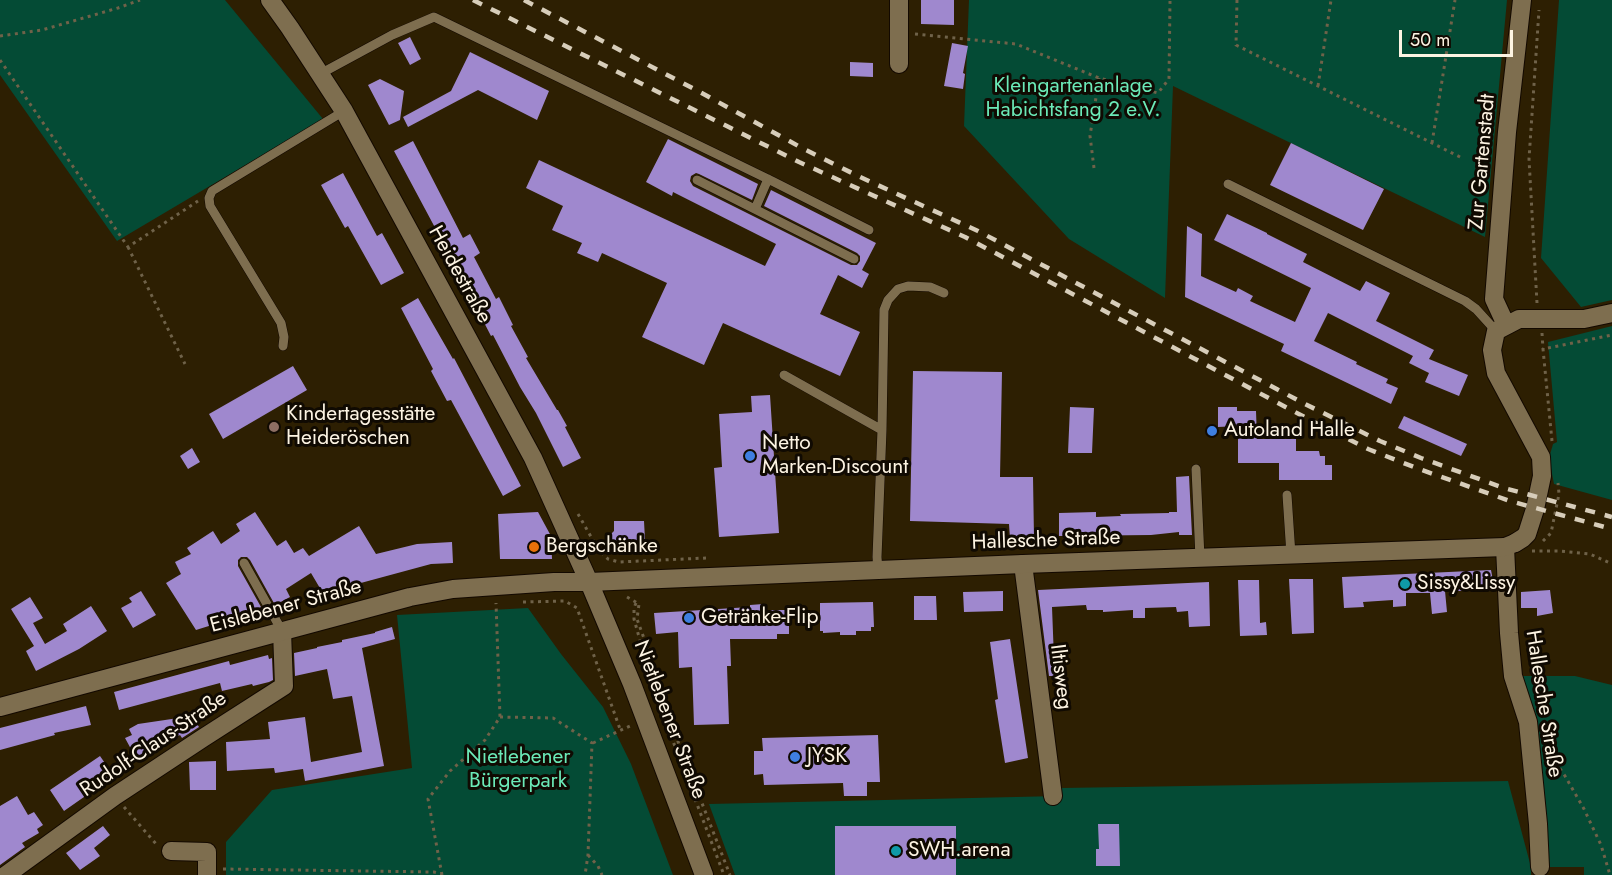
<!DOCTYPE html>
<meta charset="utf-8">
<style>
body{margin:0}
#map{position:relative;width:1612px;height:875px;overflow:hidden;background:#2d1f02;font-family:Jost,sans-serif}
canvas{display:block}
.scale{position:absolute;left:1399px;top:30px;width:114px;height:27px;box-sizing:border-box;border:3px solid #fdf4e3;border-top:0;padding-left:8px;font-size:18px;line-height:21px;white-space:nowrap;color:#fdf4e3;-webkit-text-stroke:4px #100a02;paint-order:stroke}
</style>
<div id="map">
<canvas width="1612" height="875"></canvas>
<div class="scale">50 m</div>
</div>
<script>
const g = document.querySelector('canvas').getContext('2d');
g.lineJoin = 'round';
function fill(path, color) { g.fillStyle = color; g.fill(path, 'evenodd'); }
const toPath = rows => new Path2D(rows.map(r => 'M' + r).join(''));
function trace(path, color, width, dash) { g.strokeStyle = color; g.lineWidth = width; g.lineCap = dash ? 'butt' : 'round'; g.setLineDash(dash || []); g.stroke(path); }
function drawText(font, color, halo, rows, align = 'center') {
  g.font = font + ' Jost,sans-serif'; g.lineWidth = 6; g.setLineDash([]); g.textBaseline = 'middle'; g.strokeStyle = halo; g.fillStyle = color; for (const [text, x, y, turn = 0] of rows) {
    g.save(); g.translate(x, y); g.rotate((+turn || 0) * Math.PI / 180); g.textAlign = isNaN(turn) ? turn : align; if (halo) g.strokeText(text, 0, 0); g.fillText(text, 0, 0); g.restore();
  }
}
fill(toPath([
 [0,0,225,0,323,119,117,241,0,75],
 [969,0,1507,0,1485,237,1173,86,1165,298,1069,239,964,126],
 [1559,0,1612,0,1612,300,1581,307,1541,258],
 [1612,326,1612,500,1554,484,1549,458,1553,444,1557,442,1548,342],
 [528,608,561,654,603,707,631,764,673,875,226,875,226,842,272,790,412,768,397,615],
 [1513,676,1575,676,1612,685,1612,875,1584,875,1584,867,1540,867],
 [1508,781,1531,867,1531,875,735,875,709,804,1059,796,1061,788]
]), '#044b35');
fill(toPath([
 [921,0,954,0,954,25,921,24],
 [410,37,421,59,410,65,398,43],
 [952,43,968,46,963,73,965,74,963,89,944,86],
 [470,52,549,91,537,120,478,90,408,127,403,117,451,91],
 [850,62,873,63,873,77,850,76],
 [380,79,404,91,400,120,389,125,368,85],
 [668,139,758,184,752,200,699,174,696,173,691,176,690,181,693,186,851,265,857,265,860,261,860,256,857,253,764,206,771,190,876,243,862,270,869,274,862,288,838,275,820,314,860,332,840,376,723,323,704,365,642,337,667,283,602,253,598,262,577,253,582,243,552,230,563,206,526,188,539,160,765,266,776,244,673,192,672,196,646,182],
 [413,141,463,238,470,234,480,253,474,257,496,299,499,297,513,325,511,326,528,357,526,358,557,410,558,410,567,426,565,427,581,458,563,467,536,413,520,387,493,335,491,336,477,309,478,308,394,151],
 [1291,143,1384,189,1363,230,1270,185],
 [343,173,377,236,382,233,404,273,381,285,348,226,345,228,321,185],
 [1227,214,1267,233,1267,234,1307,254,1303,262,1360,291,1366,281,1390,293,1376,321,1434,350,1429,359,1468,375,1459,396,1425,382,1429,373,1409,363,1413,356,1328,313,1314,341,1357,362,1356,364,1388,379,1386,383,1398,388,1391,404,1281,351,1284,344,1185,297,1187,226,1202,234,1201,276,1236,292,1238,288,1253,296,1250,301,1295,322,1311,288,1214,240],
 [418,298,453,359,454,358,521,486,503,496,451,400,447,401,431,371,433,369,401,308],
 [293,366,307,390,223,439,209,414],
 [913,371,1002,372,1000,477,1033,477,1034,538,1010,539,1009,524,910,521],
 [770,395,779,533,719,537,714,468,722,467,719,414,752,412,751,396],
 [1070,407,1094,408,1092,453,1068,453],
 [1218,407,1237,407,1237,411,1256,411,1257,439,1296,439,1296,451,1319,451,1320,456,1325,456,1325,465,1332,465,1332,480,1279,480,1279,463,1238,463,1238,426,1218,427],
 [1404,416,1467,444,1461,456,1398,428],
 [192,448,200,462,188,469,180,456],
 [1189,476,1192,535,1179,535,1179,532,1151,535,1059,536,1059,513,1096,512,1096,517,1121,516,1120,514,1169,513,1169,512,1177,512,1176,477],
 [255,512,277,546,286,540,294,553,303,548,309,556,359,526,376,554,417,544,452,542,453,563,431,564,346,587,345,581,324,595,311,573,286,589,290,597,275,605,250,560,247,557,241,557,238,560,238,566,261,607,244,615,196,630,166,583,181,574,175,562,191,554,187,548,213,531,221,544,240,531,236,524],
 [538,512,551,536,552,559,500,559,498,514],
 [614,521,644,521,645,540,640,540,641,553,619,554,606,539,614,531],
 [1491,570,1495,591,1445,591,1447,612,1432,614,1430,593,1406,593,1406,606,1393,607,1393,600,1363,602,1364,607,1344,608,1342,577],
 [1289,579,1313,579,1314,633,1292,634],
 [1238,580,1259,580,1260,623,1266,622,1267,635,1240,636],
 [1209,582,1210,626,1189,627,1188,611,1177,612,1176,607,1145,608,1145,618,1133,618,1133,610,1103,612,1103,610,1087,610,1086,605,1052,607,1054,659,1057,676,1049,676,1038,590],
 [1550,590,1553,613,1537,616,1537,608,1521,608,1521,592],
 [141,591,156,615,133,628,121,608,132,602,129,598],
 [1003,591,1003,611,964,612,963,592],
 [914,596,936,596,937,620,914,620],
 [30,597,43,618,33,623,45,644,67,631,63,624,91,606,107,631,79,649,36,671,26,651,34,646,11,609],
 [873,602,874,627,871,627,871,631,856,631,856,635,840,635,840,632,823,633,823,631,820,631,820,603],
 [763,604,764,610,789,610,789,634,777,634,777,639,730,639,731,666,727,666,729,724,694,725,692,667,679,668,678,632,656,634,654,613,750,607,750,605],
 [392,627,395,639,362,648,384,766,305,781,303,769,275,773,274,768,227,771,226,742,270,739,268,722,305,717,311,762,362,752,352,696,333,699,327,669,295,676,294,653,317,648,317,647,342,642,342,640,375,633,375,632],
 [1010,639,1028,758,1005,763,995,700,998,699,990,642],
 [268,655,269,659,272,658,273,680,269,682,253,686,252,684,222,691,220,683,119,710,114,692,229,661,230,665],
 [86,706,91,725,54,733,55,735,0,750,0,728],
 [192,716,199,727,182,738,180,735,137,760,125,738,132,735,129,729,138,724],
 [878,735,880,782,867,782,867,796,844,796,843,783,764,785,763,774,754,775,754,751,763,751,762,738],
 [100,756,114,776,64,811,50,790],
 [216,761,216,790,190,790,189,762],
 [17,796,28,815,34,812,43,825,37,829,39,833,22,843,25,847,0,865,0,806],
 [1098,824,1119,824,1120,866,1096,866,1096,849,1099,849],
 [103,826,110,835,94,848,100,856,80,870,66,853],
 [835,826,956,826,956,875,835,875]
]), '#9f88ce');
const lane = toPath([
 [320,74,392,35,434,17,772,181,869,230],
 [697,180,854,259],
 [1228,184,1465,301,1476,309,1496,331],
 [755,209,768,179],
 [283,346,284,337,281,323,210,206,209,198,212,191,344,111],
 [784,375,882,430],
 [1196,469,1200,558],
 [1287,495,1291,555],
 [244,563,282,631],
 [878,571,877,557,882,430,884,310,888,300,898,289,908,286,930,287,944,293]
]);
const street = toPath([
 [899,0,899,64],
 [1515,543,1505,547,1509,633,1513,676,1528,722,1538,824,1540,867],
 [1023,564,1053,796],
 [171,851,207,852,207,875],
 [6,875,115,796,203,738,284,686,282,631]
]);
const secondary = toPath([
 [270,0,290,28,344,111,533,458,589,582,632,684,704,875],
 [1506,325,1494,299,1507,132,1522,0],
 [1515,543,1523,538,1527,534,1535,509,1542,476,1541,457,1496,373,1492,350,1496,331,1519,319,1584,319,1612,313],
 [0,707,410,597,453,589,554,582,589,582,1023,564,1505,547]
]);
trace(lane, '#130900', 10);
trace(street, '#130900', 20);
trace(secondary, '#130900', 20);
trace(toPath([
 [1237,0,1236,45,1464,159],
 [915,34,1016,44,1099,78,1158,93,1169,79,1170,1],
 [0,36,42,30,118,8,140,0],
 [0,60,128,247,198,201],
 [1318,86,1331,0],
 [1432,143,1455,0],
 [1094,168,1090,136,1099,78],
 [128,247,185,364],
 [1537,303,1529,159,1539,10],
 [1542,333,1543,349],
 [1552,441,1543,349,1612,335],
 [578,514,598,549,608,559,619,562,706,558],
 [1543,541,1551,533,1559,494,1558,483],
 [1532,551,1559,551,1590,554,1612,564],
 [627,597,639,604,637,619,646,644,661,698,730,875],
 [523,602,565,601,577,608,620,729],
 [636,603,634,608,634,619,655,694],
 [500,717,553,718,592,743,588,855,585,875],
 [671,736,724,875],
 [593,743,630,726],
 [1547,750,1565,776,1584,809,1601,845,1610,875],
 [124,807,157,845],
 [588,855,598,866,602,875],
 [223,869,434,872,442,874],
 [442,875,428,799,450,771,485,740,500,717,496,603]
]), '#6f6249', 3, [3, 4.5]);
trace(lane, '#7e6e4f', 9);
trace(street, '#7e6e4f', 18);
trace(secondary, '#7e6e4f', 18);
trace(toPath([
 [473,0,799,162,965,237,1312,421,1368,449,1419,469,1510,501,1612,529],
 [524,0,698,91,802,148,858,176,978,231,1305,404,1380,441,1421,458,1504,488,1612,517]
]), '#d7cdba', 4.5, [10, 10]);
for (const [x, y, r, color] of [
 [274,427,6,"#8d6e63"],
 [1212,431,6,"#3f7fe0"],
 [750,456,6,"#3f7fe0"],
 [534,547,6,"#e8710a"],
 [1405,584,6,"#0f9aa8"],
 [689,618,6,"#3f7fe0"],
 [795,757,6,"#3f7fe0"],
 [896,851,6,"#0f9aa8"]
]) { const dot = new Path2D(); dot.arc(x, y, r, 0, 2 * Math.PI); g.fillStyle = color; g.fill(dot); trace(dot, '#100a02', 2); }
drawText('21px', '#6beab8', '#100a02', [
 ["Kleingartenanlage",1073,87],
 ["Habichtsfang 2 e.V.",1073,111],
 ["Nietlebener",518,758],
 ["Bürgerpark",518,782]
]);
drawText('21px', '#fdf4e3', '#100a02', [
 ["Zur Gartenstadt",1483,162,-85],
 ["Heidestraße",459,275,61],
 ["Hallesche Straße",1046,541,-2],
 ["Eislebener Straße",286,607,-15],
 ["Iltisweg",1060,677,83],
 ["Hallesche Straße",1543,704,81],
 ["Nietlebener Straße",669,720,69],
 ["Rudolf-Claus-Straße",154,745,-34]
]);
drawText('21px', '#fdf4e3', '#100a02', [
 ["Kindertagesstätte",286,415],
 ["Heideröschen",286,439],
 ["Autoland Halle",1224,431],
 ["Netto",762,444],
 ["Marken-Discount",762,468],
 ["Bergschänke",546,547],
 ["Sissy&Lissy",1417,584],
 ["Getränke-Flip",701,618],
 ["JYSK",807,757],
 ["SWH.arena",908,851]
], 'left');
</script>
